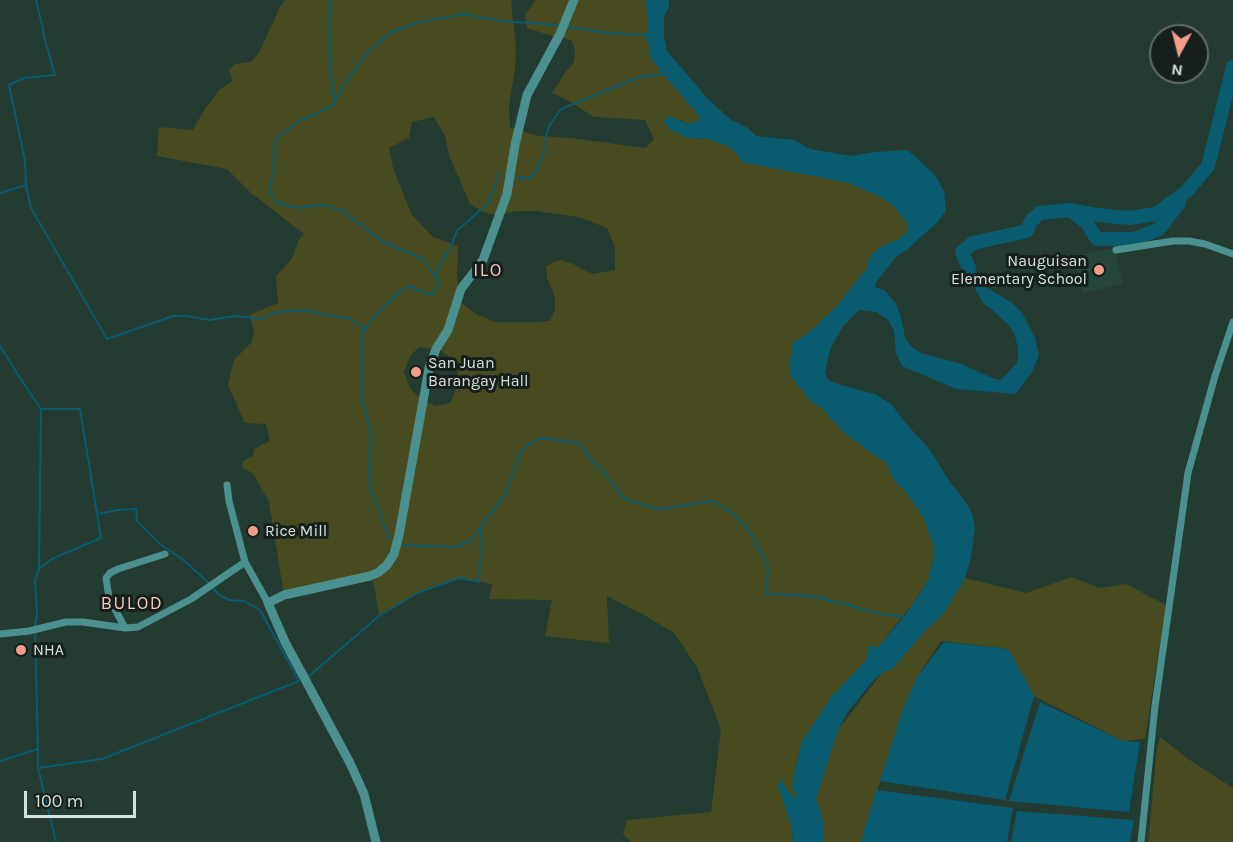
<!DOCTYPE html>
<style>
body{margin:0}
#map{position:relative;width:1233px;height:842px;overflow:hidden;background:#233b31;font-family:Karla,sans-serif}
canvas{display:block}
.north{position:absolute;left:1149px;top:24px;width:60px;height:60px;box-sizing:border-box;background:#151f1b;border:2px solid #616d68;border-radius:50%;rotate:187deg;font-size:16px;font-weight:700;line-height:24px;text-align:center;color:#d4e2db}
.north::after{content:'';display:block;margin:auto;width:21px;height:27px;background:#f49e8a;clip-path:polygon(50% 0,100% 100%,50% 72%,0 100%)}
.scale{position:absolute;left:24px;top:791px;width:112px;height:27px;box-sizing:border-box;border:3px solid #d4e2db;border-top:0;padding-left:8px;font-size:18px;line-height:21px;white-space:nowrap;color:#d4e2db;-webkit-text-stroke:4px #151f1b;paint-order:stroke}
</style>
<div id="map">
<canvas width="1233" height="842"></canvas>
<div class="north">N</div>
<div class="scale">100 m</div>
</div>
<script>
const g = document.querySelector('canvas').getContext('2d');
g.lineJoin = 'round';
function fill(path, color) { g.fillStyle = color; g.fill(path, 'evenodd'); }
const toPath = rows => new Path2D(rows.map(r => 'M' + r).join(''));
function trace(path, color, width, dash) { g.strokeStyle = color; g.lineWidth = width; g.lineCap = dash ? 'butt' : 'round'; g.setLineDash(dash || []); g.stroke(path); }
function drawText(font, color, halo, rows, align = 'center') {
  g.font = font + ' Karla,sans-serif'; g.lineWidth = 6; g.setLineDash([]); g.textBaseline = 'middle'; g.strokeStyle = halo; g.fillStyle = color; for (const [text, x, y, turn = 0] of rows) {
    g.save(); g.translate(x, y); g.rotate((+turn || 0) * Math.PI / 180); g.textAlign = isNaN(turn) ? turn : align; if (halo) g.strokeText(text, 0, 0); g.fillText(text, 0, 0); g.restore();
  }
}
fill(toPath([
 [1114,248,1123,284,1082,293,1076,256]
]), '#254639');
fill(toPath([
 [285,0,511,0,516,48,515,68,509,106,510,127,538,136,571,138,645,148,654,139,645,120,594,117,569,101,552,93,565,73,574,62,575,50,571,40,546,34,527,28,525,16,535,0,646,0,648,22,646,38,650,47,650,57,664,75,700,117,698,120,693,123,686,123,680,119,688,138,709,139,728,146,737,154,742,162,849,183,882,198,894,206,907,223,907,232,899,239,880,247,874,252,869,259,867,269,860,276,836,307,809,332,799,339,793,341,789,368,791,377,802,390,809,400,822,408,843,432,880,459,887,462,889,471,895,482,906,492,923,517,934,547,934,556,928,580,912,605,878,647,833,696,799,751,792,786,797,795,793,798,780,779,783,800,792,829,793,842,631,842,623,834,627,820,711,812,721,729,697,667,674,633,644,615,607,596,609,643,545,636,552,600,489,599,492,584,459,578,417,593,379,616,374,584,370,576,284,595,269,502,253,473,242,468,243,461,253,456,254,449,270,441,266,424,245,423,228,385,234,360,252,342,254,329,249,315,278,303,276,276,291,260,299,240,304,234,250,192,227,169,157,156,159,127,193,130,204,110,219,90,233,81,229,70,235,64,251,62,259,53,280,7],
 [434,117,445,136,449,155,470,204,480,210,489,214,504,214,515,211,536,211,579,217,607,228,615,247,615,270,592,274,571,263,560,260,546,266,547,278,555,297,555,310,550,321,539,322,495,322,476,314,459,301,457,272,458,246,433,237,412,215,393,168,389,148,409,138,412,122],
 [419,347,440,350,451,358,458,373,457,387,450,403,436,406,421,399,410,388,404,372,410,356],
 [1072,577,1099,588,1126,584,1166,605,1145,739,1123,741,1034,696,1008,649,941,641,917,677,892,743,861,842,824,842,823,822,816,799,838,730,881,674,933,623,965,578,1026,593],
 [1160,737,1188,759,1233,788,1233,842,1148,842,1157,748]
]), '#484b1f');
fill(toPath([
 [646,0,669,0,669,6,664,16,664,36,667,51,707,98,731,120,748,128,756,136,794,140,810,149,851,156,875,152,907,150,916,157,934,174,944,191,946,211,935,225,917,240,908,249,896,257,876,282,875,287,884,290,895,302,901,317,905,337,909,344,914,349,924,354,962,364,992,378,1001,380,1017,363,1018,356,1018,348,1015,336,1009,325,990,308,984,304,964,270,961,261,962,252,966,253,969,256,973,266,984,286,1011,302,1022,313,1035,338,1039,355,1032,372,1016,394,956,389,902,366,896,353,894,331,888,320,876,312,859,310,842,328,830,350,825,372,828,380,841,385,875,394,892,405,904,421,930,450,950,482,966,502,973,516,975,529,971,557,965,578,944,613,923,633,893,668,881,674,871,683,847,713,838,730,816,799,822,816,824,833,824,842,793,842,792,829,778,785,779,778,793,797,797,795,792,786,801,743,832,696,867,659,869,646,878,647,903,618,921,592,928,580,934,556,934,547,923,517,906,492,895,482,889,471,886,462,880,459,843,432,822,408,809,400,802,390,791,377,789,368,790,359,793,341,799,339,809,332,836,307,860,276,867,269,869,259,874,252,880,247,899,239,907,232,907,223,894,206,882,198,849,183,742,162,737,154,728,146,709,139,688,138,671,130,663,122,669,116,686,123,693,123,698,120,700,117,664,75,650,57,650,47,646,38,648,22],
 [944,642,1008,649,1034,696,1005,800,880,781,902,712,917,677],
 [1040,702,1123,741,1140,742,1129,812,1009,801],
 [876,790,1013,808,1007,842,861,842],
 [1017,811,1134,820,1130,842,1011,842]
]), '#095c70');
trace(toPath([
 [330,0,329,52,334,105,300,121,284,132,276,139,270,193,277,203,297,208,319,205,328,206,342,211,385,243,421,258,439,281,434,294,428,294,410,286,400,291,374,316,364,330,362,339,363,370,362,398,368,422,371,448,369,461,371,489,389,539],
 [568,27,607,33,649,35],
 [335,102,346,81,366,54,391,32,420,22,464,14,501,21,558,25],
 [513,176,529,179,537,170,544,152,545,139,549,126,561,109,639,77,664,74],
 [26,185,31,208,107,339,173,316,187,316,209,320,236,316,261,319,271,313,292,311,308,311,351,319,362,326,364,330],
 [0,193,26,185,25,160,9,85,24,78,55,75,43,33,43,29,36,0],
 [436,277,440,262,450,249,457,231,488,203,500,172],
 [0,346,20,378,41,409,39,569,35,580,37,614,35,627],
 [97,514,118,510,136,509,137,521,161,545,181,558,209,583],
 [401,545,456,547,470,540,505,495,521,451,525,447,541,438,578,443,626,500,660,509,713,501,723,507,739,519,752,535,768,569,766,594,812,596,881,614,906,617],
 [40,568,52,559,101,538,80,409,41,409],
 [308,677,379,616,417,593,459,578,479,582,481,526],
 [38,749,38,768,56,842],
 [0,761,38,749,35,631],
 [38,768,102,759,299,681,260,610,244,601,229,600,218,594,213,588]
]), '#095c70', 2);
trace(toPath([
 [1073,212,1086,222,1097,239,1135,239,1159,229,1179,203],
 [969,268,962,252,973,243,1027,231,1031,221,1040,213,1071,210,1097,215,1130,218,1156,214,1187,191,1208,166,1233,67]
]), '#095c70', 14);
trace(toPath([
 [1116,250,1173,241,1189,241,1205,244,1233,254],
 [227,485,229,501,245,562,268,603],
 [125,628,109,598,106,578,110,573,118,569,165,554],
 [0,634,29,631,66,622,83,622,125,628,138,627,191,599,245,562],
 [1141,842,1155,706,1188,473,1215,376,1233,322]
]), '#4a908e', 7);
trace(toPath([
 [376,842,364,794,350,763,285,642,268,603,284,595,370,576,379,572,387,565,394,554,399,535,429,368,436,349,448,330,461,289,483,260,507,194,515,145,527,95,560,34,574,0]
]), '#4a908e', 9);
for (const [x, y, r, color] of [
 [1099,270,6,"#f49e8a"],
 [416,372,6,"#f49e8a"],
 [253,531,6,"#f49e8a"],
 [21,650,6,"#f49e8a"]
]) { const dot = new Path2D(); dot.arc(x, y, r, 0, 2 * Math.PI); g.fillStyle = color; g.fill(dot); trace(dot, '#151f1b', 2); }
drawText('16px', '#d4e2db', '#151f1b', [
 ["Nauguisan",1087,261,"right"],
 ["Elementary School",1087,279,"right"],
 ["San Juan",428,363],
 ["Barangay Hall",428,381],
 ["Rice Mill",265,531],
 ["NHA",33,650]
], 'left');
g.letterSpacing = '1.5px';
drawText('18px', '#fac8bc', '#151f1b', [
 ["ILO",488,271],
 ["BULOD",132,604]
]);
g.letterSpacing = '0px';
</script>
